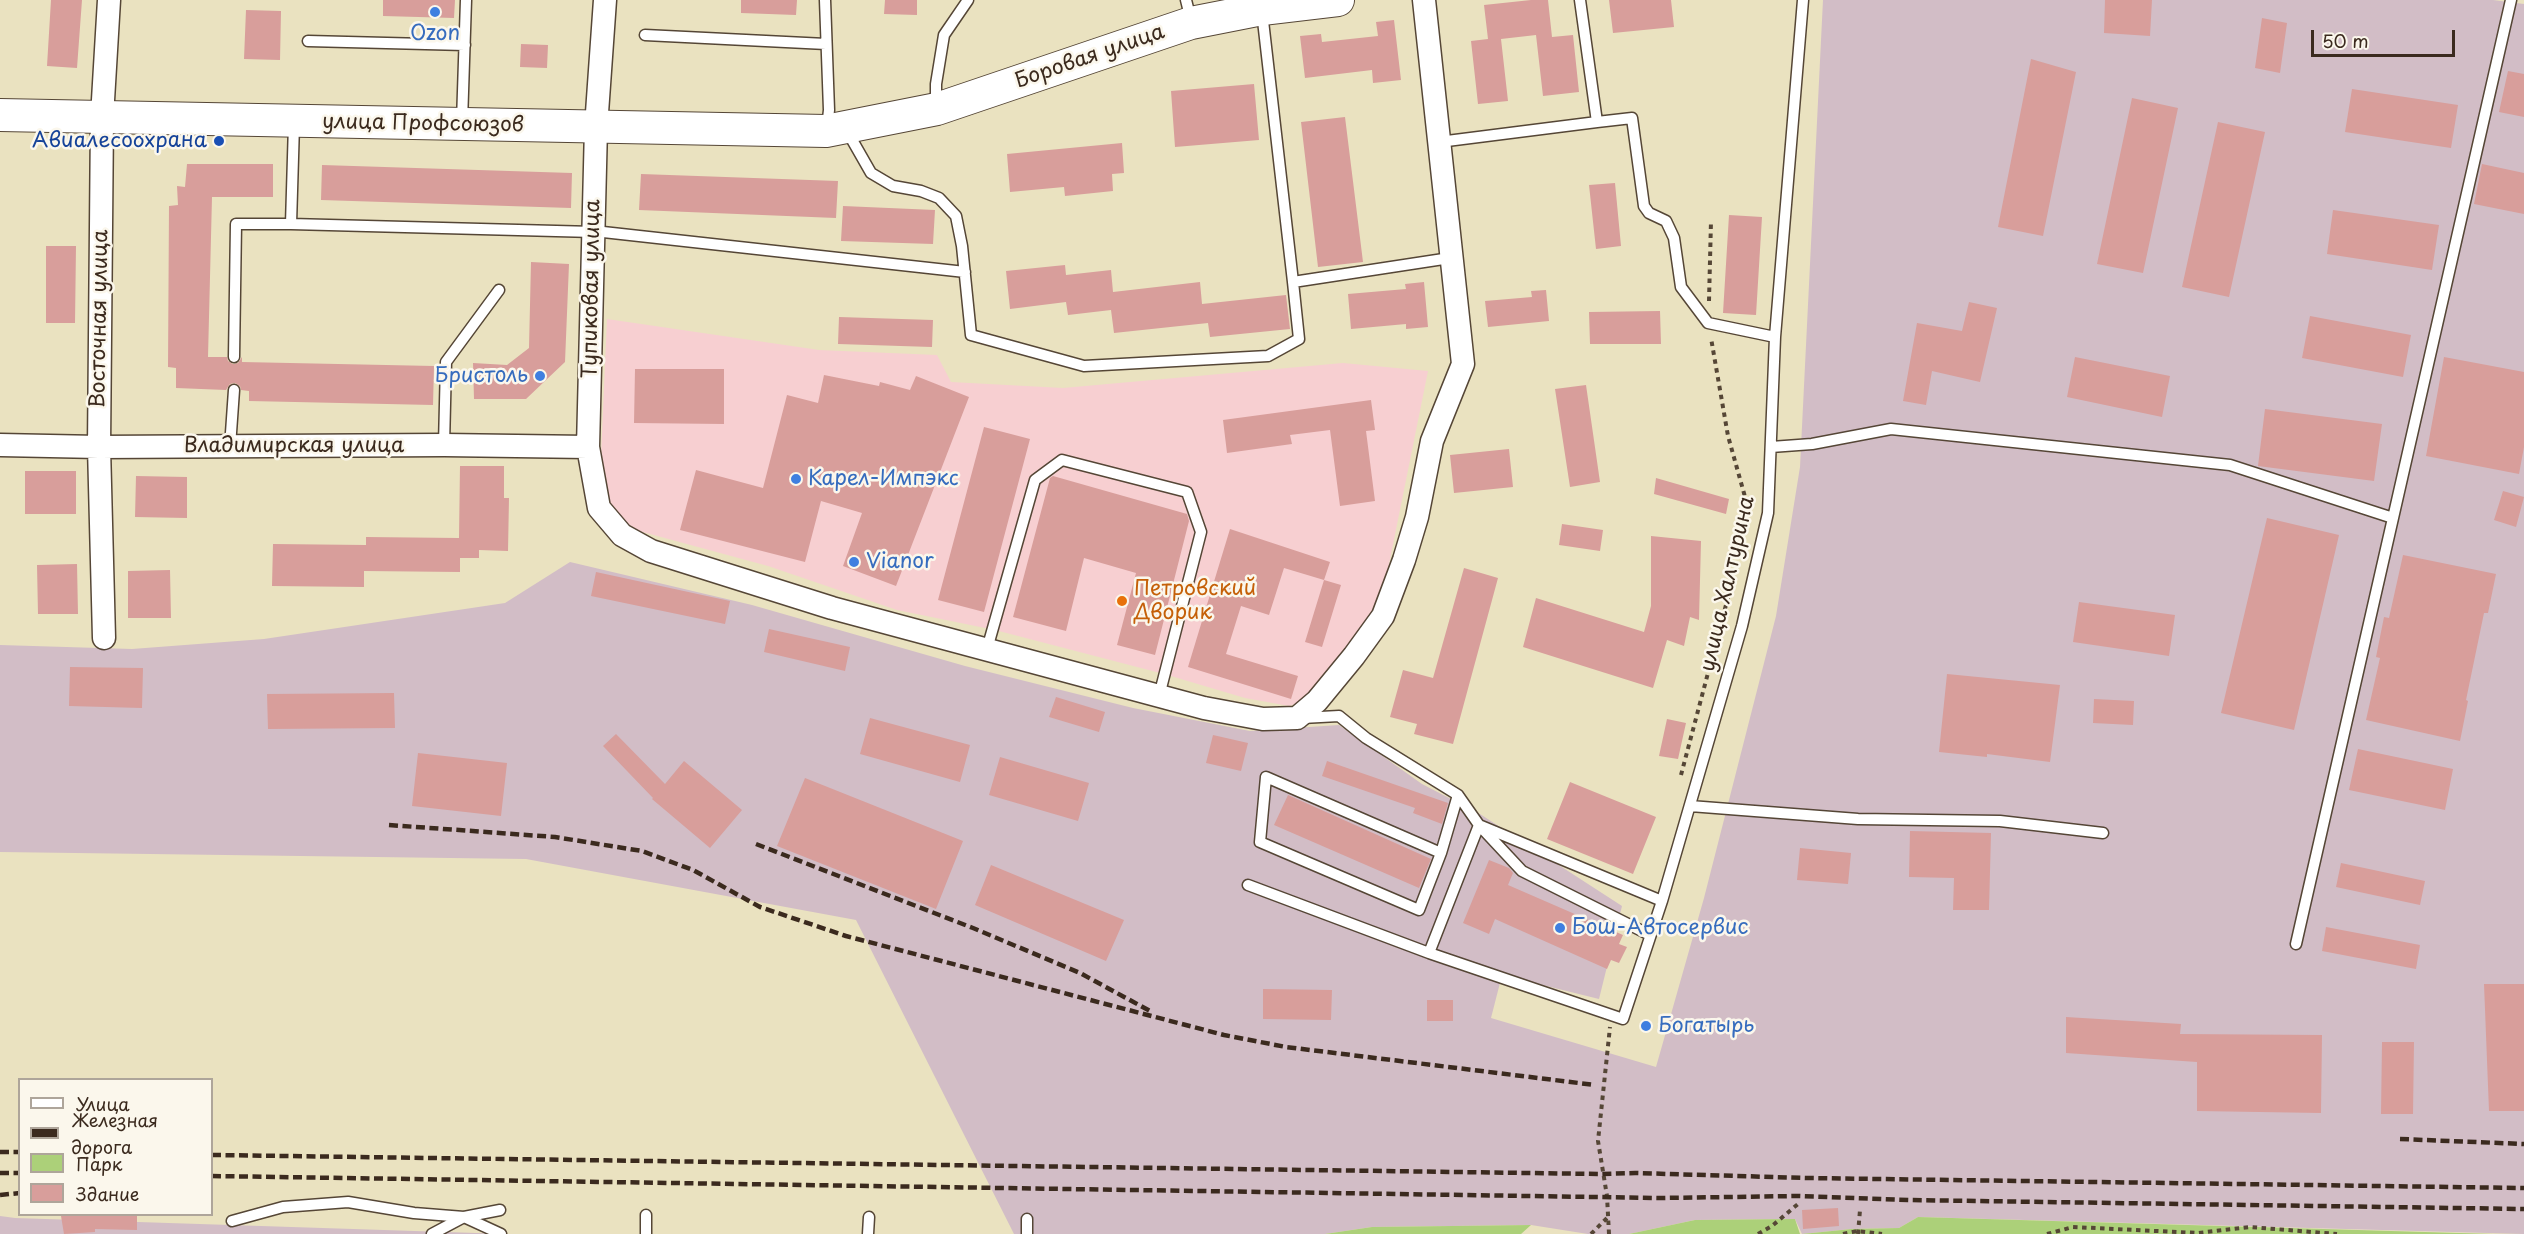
<!DOCTYPE html>
<meta charset="utf-8">
<style>
body{margin:0}
#map{position:relative;width:2524px;height:1234px;overflow:hidden;background:#eae2c0;font-family:"Playpen Sans",sans-serif}
canvas{display:block}
.legend{position:absolute;left:18px;top:1078px;width:195px;height:138px;box-sizing:border-box;background:#fbf7ec;border:2px solid #aea59a;margin:0;padding:8px 10px;list-style:none;font-size:18px;color:#3b2a1e}
.legend li{display:flex;align-items:center;gap:12px;height:30px}
.legend b{width:30px;border:2px solid #aea59a}
.scale{position:absolute;left:2311px;top:30px;width:144px;height:27px;box-sizing:border-box;border:3px solid #3b2a1e;border-top:0;padding-left:8px;font-size:18px;line-height:21px;white-space:nowrap;color:#3b2a1e;-webkit-text-stroke:4px #fbf7ec;paint-order:stroke}
</style>
<div id="map">
<canvas width="2524" height="1234"></canvas>
<ul class="legend">
<li><b style="height:8px;background:#fff"></b>Улица</li>
<li><b style="height:8px;background:#3b2a1e"></b>Железная дорога</li>
<li><b style="height:16px;background:#acd079"></b>Парк</li>
<li><b style="height:16px;background:#d89e9b"></b>Здание</li>
</ul>
<div class="scale">50 m</div>
</div>
<script>
const g = document.querySelector('canvas').getContext('2d');
g.lineJoin = 'round';
function fill(path, color) { g.fillStyle = color; g.fill(path, 'evenodd'); }
const toPath = rows => new Path2D(rows.map(r => 'M' + r).join(''));
function trace(path, color, width, dash) { g.strokeStyle = color; g.lineWidth = width; g.lineCap = dash ? 'butt' : 'round'; g.setLineDash(dash || []); g.stroke(path); }
function drawText(font, color, halo, rows, align = 'center') {
  g.font = font + ' "Playpen Sans",sans-serif'; g.lineWidth = 5; g.setLineDash([]); g.textBaseline = 'middle'; g.strokeStyle = halo; g.fillStyle = color; for (const [text, x, y, turn = 0] of rows) {
    g.save(); g.translate(x, y); g.rotate((+turn || 0) * Math.PI / 180); g.textAlign = isNaN(turn) ? turn : align; if (halo) g.strokeText(text, 0, 0); g.fillText(text, 0, 0); g.restore();
  }
}
fill(toPath([
 [607,319,819,350,937,355,951,382,1063,388,1343,363,1428,371,1385,584,1374,619,1308,700,1289,706,1245,698,1164,674,995,630,897,610,768,566,639,531,608,511,601,457]
]), '#f7cfd1');
fill(toPath([
 [1823,0,2493,0,2524,4,2524,1234,1918,1217,1899,1228,1852,1229,1802,1234,1795,1219,1695,1220,1629,1234,1588,1234,1531,1225,1372,1227,1325,1234,1014,1234,856,920,526,859,0,852,0,645,132,649,264,639,505,603,570,562,752,605,965,666,1133,708,1250,731,1339,725,1422,784,1480,814,1622,906,1599,999,1502,975,1491,1018,1656,1067,1704,898,1776,616,1800,467],
 [0,1216,15,1218,507,1234,0,1234]
]), '#d2bdc6');
fill(toPath([
 [1918,1217,2493,1234,1802,1234,1852,1229,1899,1228],
 [1795,1219,1800,1234,1629,1234,1695,1220],
 [1531,1225,1521,1234,1325,1234,1372,1227]
]), '#acd079');
fill(toPath([
 [51,0,82,0,77,68,47,66],
 [383,0,455,0,454,18,383,16],
 [741,0,797,0,796,15,741,13],
 [885,0,917,0,917,15,884,14],
 [1531,0,1548,0,1552,37,1573,35,1579,92,1543,96,1536,35,1501,39,1508,101,1478,104,1471,41,1488,39,1484,5],
 [1609,0,1671,0,1674,27,1613,33],
 [2105,0,2152,0,2150,36,2104,33],
 [246,10,281,11,280,60,244,59],
 [2262,18,2287,23,2280,73,2255,68],
 [1394,20,1401,80,1373,83,1372,70,1305,78,1300,36,1321,34,1322,42,1378,36,1376,22],
 [521,44,548,45,547,68,520,67],
 [2031,59,2076,72,2043,236,1998,227],
 [2508,71,2524,74,2524,117,2499,112],
 [1254,84,1259,140,1175,147,1171,91],
 [2352,89,2458,105,2451,148,2345,132],
 [2132,98,2178,108,2143,273,2097,264],
 [1345,117,1363,262,1318,267,1301,122],
 [2218,122,2265,132,2229,297,2182,287],
 [1122,143,1124,173,1112,174,1113,191,1065,196,1064,187,1010,192,1007,154],
 [187,164,273,164,273,197,212,197,208,357,227,357,228,361,233,364,238,363,242,357,242,362,434,366,433,405,249,401,249,391,241,390,240,386,235,383,230,384,226,390,176,388,176,368,168,367,169,206,178,205,177,186,185,187],
 [2482,164,2524,173,2524,214,2474,204],
 [322,165,572,173,571,208,321,200],
 [641,174,838,181,836,218,639,210],
 [1615,183,1621,246,1596,249,1589,185],
 [843,206,935,210,933,244,841,241],
 [2333,210,2439,225,2432,270,2327,254],
 [1729,215,1762,217,1756,315,1723,313],
 [46,246,76,246,75,323,46,323],
 [531,262,569,264,565,362,526,399,474,399,473,363,507,365,529,348],
 [1065,265,1066,275,1111,270,1113,292,1200,282,1202,304,1286,295,1290,329,1210,337,1208,323,1114,333,1111,310,1068,315,1066,302,1010,309,1006,271],
 [1424,282,1428,327,1406,329,1406,324,1351,329,1348,294,1406,289,1405,284],
 [1546,290,1549,321,1488,327,1485,301,1532,297,1531,291],
 [1969,302,1997,308,1980,382,1932,371,1926,405,1903,401,1917,323,1962,331],
 [1660,311,1661,344,1590,344,1589,312],
 [2310,316,2411,335,2403,377,2302,358],
 [839,317,933,320,932,347,838,344],
 [2075,357,2170,376,2162,417,2067,397],
 [2444,357,2524,372,2524,447,2519,474,2426,456],
 [635,369,724,369,724,424,634,423],
 [824,375,879,386,880,382,910,390,916,376,969,397,896,586,843,566,862,513,821,501,805,562,680,530,696,470,763,488,787,395,818,403],
 [1586,385,1600,482,1570,487,1555,389],
 [1371,400,1375,430,1366,431,1375,501,1340,506,1330,430,1290,435,1292,444,1227,453,1223,420],
 [2265,409,2382,424,2374,481,2258,466],
 [984,427,1030,439,984,612,938,600],
 [1509,449,1513,487,1454,493,1450,455],
 [460,466,504,466,504,498,509,498,508,551,479,550,479,558,460,558,460,572,364,571,364,587,272,586,273,544,366,545,366,537,459,538],
 [25,471,76,471,76,514,25,514],
 [136,476,187,477,187,518,135,517],
 [1053,476,1187,514,1189,521,1155,655,1117,645,1136,573,1084,558,1066,631,1013,617,1050,478],
 [1656,478,1729,499,1726,514,1654,494],
 [2503,491,2524,497,2516,527,2494,520],
 [2267,518,2339,535,2294,730,2221,713],
 [1562,524,1603,530,1600,551,1559,545],
 [1230,529,1330,562,1324,580,1284,568,1269,615,1241,606,1226,654,1298,676,1291,699,1188,667],
 [1651,536,1701,541,1699,620,1690,617,1684,646,1667,640,1653,688,1523,647,1536,598,1644,632,1651,606],
 [2403,555,2496,574,2488,613,2484,613,2466,700,2468,701,2460,741,2366,720,2380,658,2376,657,2384,617,2389,618],
 [77,564,78,614,38,614,37,565],
 [1464,568,1498,578,1453,744,1414,734,1417,724,1390,717,1403,670,1433,678],
 [170,570,171,618,128,618,128,571],
 [596,572,730,601,725,624,591,596],
 [1324,580,1341,585,1322,647,1305,642],
 [2079,602,2175,615,2169,656,2073,642],
 [769,629,850,647,845,671,764,652],
 [70,667,143,668,142,708,69,706],
 [1947,674,2060,685,2050,762,1987,754,1987,757,1939,752],
 [394,693,395,728,268,729,267,694],
 [1056,697,1105,712,1099,732,1049,717],
 [2094,699,2134,701,2133,725,2093,723],
 [870,718,970,745,960,782,860,754],
 [1667,719,1686,723,1678,759,1659,756],
 [616,734,665,784,684,761,742,810,710,848,652,799,653,798,603,746],
 [1213,735,1248,743,1241,771,1206,763],
 [2358,749,2453,769,2445,810,2349,790],
 [418,753,507,763,501,816,412,806],
 [1000,757,1089,783,1078,821,989,795],
 [1327,761,1448,803,1442,824,1413,813,1415,808,1322,776],
 [805,778,963,841,936,909,777,846],
 [1570,782,1656,817,1633,874,1547,839],
 [1288,795,1431,859,1419,888,1274,825],
 [1910,831,1991,833,1989,910,1953,910,1954,878,1909,877],
 [1800,848,1851,853,1848,884,1797,880],
 [1489,860,1509,868,1513,873,1508,885,1623,935,1619,944,1627,947,1619,963,1611,960,1607,969,1495,919,1489,934,1463,923],
 [2341,863,2425,881,2420,905,2336,887],
 [991,865,1124,920,1106,961,975,905],
 [2326,927,2420,945,2416,969,2322,951],
 [2484,984,2524,984,2524,1111,2489,1111],
 [1263,989,1332,990,1331,1020,1263,1019],
 [1427,1000,1453,1000,1453,1021,1427,1021],
 [2066,1017,2181,1024,2180,1034,2322,1035,2321,1113,2197,1111,2197,1062,2066,1053],
 [2382,1042,2414,1042,2413,1114,2381,1114],
 [1838,1208,1839,1226,1803,1229,1802,1210],
 [66,1215,137,1215,137,1230,95,1229,95,1232,64,1234,61,1216]
]), '#d89e9b');
const service = toPath([
 [825,0,829,110,827,128],
 [1186,0,1191,20],
 [1580,0,1597,122,1632,118,1644,206,1649,213,1666,221,1674,238,1681,287,1708,323,1775,337],
 [1262,12,1293,282,1450,258],
 [645,35,826,44],
 [308,41,465,45],
 [936,105,936,84,944,35,968,0],
 [462,122,466,0],
 [847,131,871,173,893,186,921,191,939,198,956,216,962,246,971,335,1084,366,1268,356,1299,339,1293,282],
 [1439,142,1597,122],
 [291,224,594,232],
 [594,231,965,272],
 [234,357,236,224,291,224,294,124],
 [444,445,446,362,499,290],
 [230,447,234,390],
 [1771,447,1812,444,1891,429,2230,465,2393,518],
 [987,649,1035,480,1062,460,1187,492,1201,532,1159,696],
 [1302,718,1339,716,1366,738,1458,795,1479,825,1522,871,1650,935],
 [1690,806,1858,819,2000,821,2103,833],
 [1441,853,1266,777,1260,842,1419,910,1441,853,1458,795],
 [1248,885,1429,953,1623,1019,1662,901,1742,626,1768,513,1775,337,1803,0],
 [2296,944,2511,0],
 [1429,953,1479,825,1662,901],
 [232,1221,283,1207,348,1202,414,1213,464,1217,500,1210],
 [432,1234,464,1217,501,1234],
 [646,1234,646,1215],
 [868,1234,869,1217],
 [1027,1234,1027,1219]
]);
const minor = toPath([
 [605,0,596,127,588,447,599,508,622,535,651,551,832,608,1204,708,1263,719,1297,718,1317,701,1354,656,1383,616,1404,560,1417,517,1432,441,1463,364,1424,0],
 [0,445,99,447,444,445,588,447],
 [104,638,99,447,102,117,109,0]
]);
const secondary = toPath([
 [0,115,826,131,937,109,1191,23,1262,9,1338,0]
]);
trace(service, '#554636', 13);
trace(minor, '#554636', 25);
trace(secondary, '#554636', 34);
trace(toPath([
 [1709,301,1711,221],
 [1681,775,1731,586,1747,504,1728,436,1711,338],
 [1591,1234,1608,1217],
 [1609,1234,1607,1196,1598,1141,1610,1027],
 [1758,1234,1772,1226,1798,1204],
 [1843,1234,1857,1231,1882,1234],
 [1858,1234,1860,1210],
 [2047,1234,2073,1227,2198,1233,2250,1227,2337,1234]
]), '#554636', 4, [4.5, 4.5]);
trace(service, '#fff', 10);
trace(minor, '#fff', 22);
trace(secondary, '#fff', 32);
trace(toPath([
 [389,825,555,837,642,851,693,870,760,907,846,936,1224,1035,1286,1047,1595,1085],
 [756,844,973,928,1080,973,1150,1011],
 [2400,1139,2524,1144],
 [0,1152,20,1152],
 [212,1155,1602,1174,1635,1173,1807,1178,2524,1188],
 [0,1173,20,1173],
 [212,1176,1660,1198,1799,1196,1909,1200,2524,1209],
 [0,1195,20,1193]
]), '#3b2a1e', 4.5, [9, 4.5]);
for (const [x, y, r, color] of [
 [435,12,6,"#3f7fe0"],
 [219,141,6,"#1a4fb4"],
 [540,376,6,"#3f7fe0"],
 [796,479,6,"#3f7fe0"],
 [854,562,6,"#3f7fe0"],
 [1122,601,6,"#e8710a"],
 [1560,928,6,"#3f7fe0"],
 [1646,1026,6,"#3f7fe0"]
]) { const dot = new Path2D(); dot.arc(x, y, r, 0, 2 * Math.PI); g.fillStyle = color; g.fill(dot); trace(dot, '#fbf7ec', 2); }
drawText('21px', '#366cbe', '#fbf7ec', [
 ["Ozon",435,34,"center"],
 ["Бристоль",528,376,"right"],
 ["Карел-Импэкс",808,479],
 ["Vianor",866,562],
 ["Бош-Автосервис",1572,928],
 ["Богатырь",1658,1026]
], 'left');
drawText('21px', '#3b2a1e', '#fbf7ec', [
 ["Боровая улица",1090,57,-19],
 ["улица Профсоюзов",423,124,1],
 ["Тупиковая улица",592,289,-89],
 ["Восточная улица",100,319,-89],
 ["Владимирская улица",294,446],
 ["улица Халтурина",1728,584,-77]
]);
drawText('21px', '#164399', '#fbf7ec', [
 ["Авиалесоохрана",207,141]
], 'right');
drawText('21px', '#c56008', '#fbf7ec', [
 ["Петровский",1134,589],
 ["Дворик",1134,613]
], 'left');
</script>
